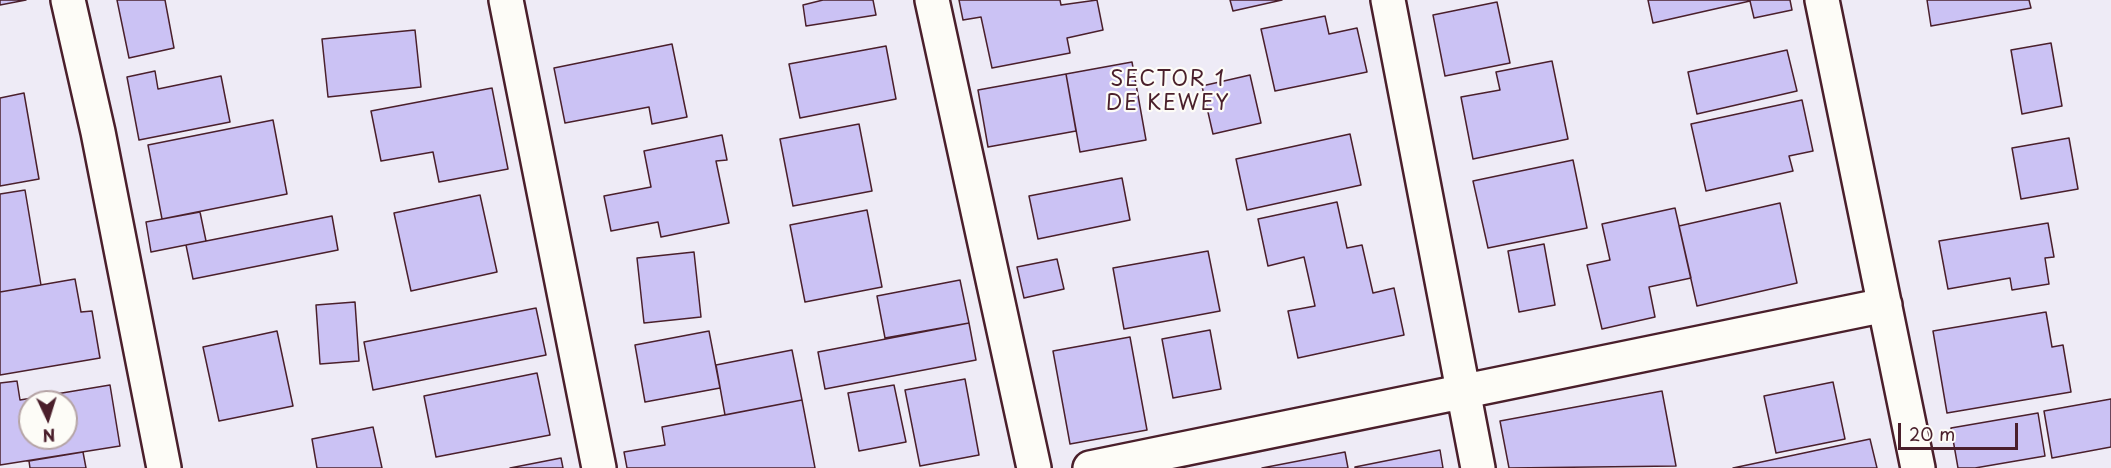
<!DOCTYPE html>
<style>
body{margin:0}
#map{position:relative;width:2111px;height:468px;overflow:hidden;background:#eeebf6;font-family:"Playpen Sans",sans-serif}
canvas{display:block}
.north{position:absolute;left:18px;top:390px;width:60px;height:60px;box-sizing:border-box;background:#fdfcf7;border:2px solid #b5a4a5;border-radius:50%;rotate:176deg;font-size:16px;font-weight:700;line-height:24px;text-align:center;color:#4a1f2b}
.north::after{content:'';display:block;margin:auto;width:21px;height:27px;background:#4a1f2b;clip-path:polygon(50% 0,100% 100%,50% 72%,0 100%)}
.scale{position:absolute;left:1898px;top:423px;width:120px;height:27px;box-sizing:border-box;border:3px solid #4a1f2b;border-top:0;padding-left:8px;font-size:18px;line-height:21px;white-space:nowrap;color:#4a1f2b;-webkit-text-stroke:4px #fdfcf7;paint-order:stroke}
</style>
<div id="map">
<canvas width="2111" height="468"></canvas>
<div class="north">N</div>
<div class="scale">20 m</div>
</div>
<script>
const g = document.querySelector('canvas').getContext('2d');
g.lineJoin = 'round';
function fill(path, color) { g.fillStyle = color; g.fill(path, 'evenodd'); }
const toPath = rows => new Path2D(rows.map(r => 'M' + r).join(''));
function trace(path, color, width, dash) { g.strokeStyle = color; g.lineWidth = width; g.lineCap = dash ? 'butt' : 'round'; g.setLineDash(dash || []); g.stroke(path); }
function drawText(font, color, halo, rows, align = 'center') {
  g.font = font + ' "Playpen Sans",sans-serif'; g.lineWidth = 4.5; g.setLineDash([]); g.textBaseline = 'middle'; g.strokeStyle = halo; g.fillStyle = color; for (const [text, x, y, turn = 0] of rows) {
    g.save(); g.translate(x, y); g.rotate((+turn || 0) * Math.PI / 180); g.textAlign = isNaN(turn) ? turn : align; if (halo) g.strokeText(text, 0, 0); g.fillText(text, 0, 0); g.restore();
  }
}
const building = toPath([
 [0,0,26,0,0,5,0,0],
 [117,0,165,0,174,48,129,58,117,0],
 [823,0,873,0,876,15,806,26,803,5,823,0],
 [959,0,1060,0,1061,5,1097,0,1103,30,1067,38,1070,53,992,68,981,17,963,20,959,0],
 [1230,0,1282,0,1233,11,1230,0],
 [1648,0,1790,0,1792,10,1754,18,1750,1,1653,23,1648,0],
 [1927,0,2029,0,2031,8,1931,26,1927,0],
 [1497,2,1510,63,1445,76,1433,15,1497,2],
 [1325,16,1329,34,1357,28,1367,72,1275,91,1261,29,1325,16],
 [415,30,421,87,328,97,322,39,415,30],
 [2051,43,2062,106,2022,114,2011,50,2051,43],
 [672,44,687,117,652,124,649,107,565,123,554,68,672,44],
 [886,46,896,99,800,118,789,64,886,46],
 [1787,50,1797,91,1697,114,1688,72,1787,50],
 [1552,61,1568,139,1473,159,1461,97,1500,90,1496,72,1552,61],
 [1132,62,1146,140,1080,152,1066,74,1132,62],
 [155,71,158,89,221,76,230,122,139,140,127,77,155,71],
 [1066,74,1076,131,988,147,978,90,1066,74],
 [1250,75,1261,123,1213,134,1202,86,1250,75],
 [492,88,508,169,439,182,433,152,381,161,371,111,492,88],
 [24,93,39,179,0,186,0,98,24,93],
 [1802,100,1813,151,1789,156,1793,171,1706,191,1691,124,1802,100],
 [273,120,287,194,162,219,148,145,273,120],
 [859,124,872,191,793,206,780,139,859,124],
 [1350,134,1361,185,1247,210,1236,159,1350,134],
 [722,135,727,160,716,161,729,223,661,237,658,222,611,231,604,196,651,187,644,151,722,135],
 [2069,138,2078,189,2021,199,2012,148,2069,138],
 [1573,160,1587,228,1488,248,1473,181,1573,160],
 [1122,178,1130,220,1038,239,1029,196,1122,178],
 [25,190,41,285,0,292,0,194,25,190],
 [480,195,497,272,411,291,394,213,480,195],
 [1337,202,1347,248,1362,245,1373,293,1394,288,1404,335,1298,358,1288,311,1315,306,1304,257,1268,266,1258,219,1337,202],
 [1780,203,1797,283,1697,306,1679,226,1780,203],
 [1675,208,1691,278,1649,287,1655,317,1602,329,1587,265,1610,260,1602,224,1675,208],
 [867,210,882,287,805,302,790,225,867,210],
 [200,212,206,241,151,252,146,222,200,212],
 [332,216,338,250,193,279,186,245,332,216],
 [2048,223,2054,257,2045,258,2049,284,2012,290,2010,278,1948,289,1939,241,2048,223],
 [1544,244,1555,305,1519,312,1508,251,1544,244],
 [1208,251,1220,311,1124,329,1113,268,1208,251],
 [694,252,701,317,644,323,637,258,694,252],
 [1057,259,1064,289,1024,298,1017,267,1057,259],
 [75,279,81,312,92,311,100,358,0,375,0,292,75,279],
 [960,280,969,323,885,338,877,296,960,280],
 [355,302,359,361,320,364,316,305,355,302],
 [536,308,546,355,373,390,364,342,536,308],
 [2046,312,2052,347,2063,345,2071,392,1947,413,1933,331,2046,312],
 [969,323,976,360,825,389,818,352,969,323],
 [1210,330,1221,389,1173,398,1162,339,1210,330],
 [277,331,293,406,219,421,203,347,277,331],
 [709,331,720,388,645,402,635,345,709,331],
 [1130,337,1147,430,1070,444,1053,351,1130,337],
 [792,350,802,400,725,415,716,365,792,350],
 [537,373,550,435,436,457,424,396,537,373],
 [965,379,979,455,920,466,905,390,965,379],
 [17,381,20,400,110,385,120,446,0,465,0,383,17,381],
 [30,402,66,402,66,438,30,438,30,402],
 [1833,382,1845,439,1776,453,1764,396,1833,382],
 [894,385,906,442,859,451,848,393,894,385],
 [1662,391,1676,466,1509,468,1500,421,1662,391],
 [2111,399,2111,447,2052,458,2044,411,2111,399],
 [802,400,815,468,627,468,624,452,665,445,662,427,802,400],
 [2038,413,2045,456,1975,468,1958,468,1951,428,2038,413],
 [373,427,382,468,317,468,312,439,373,427],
 [1870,439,1877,468,1733,468,1870,439],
 [1440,450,1443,468,1355,468,1355,467,1440,450],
 [83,452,86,468,30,468,29,461,83,452],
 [1345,452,1348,468,1262,468,1345,452],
 [561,458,563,468,510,468,561,458]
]);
fill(building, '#cbc2f4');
trace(building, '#4a1f2b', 1.5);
const minor = toPath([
 [68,0,98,132,164,468],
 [506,0,599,468],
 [932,0,1034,468],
 [1388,0,1478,468],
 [1822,0,1918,468],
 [1090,468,1885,305]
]);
trace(minor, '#4a1f2b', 38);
trace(minor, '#fdfcf7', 33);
g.letterSpacing = '1.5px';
drawText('21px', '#4a1f2b', '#fdfcf7', [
 ["SECTOR 1",1168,80],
 ["DE KEWEY",1168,104]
]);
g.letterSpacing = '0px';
</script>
